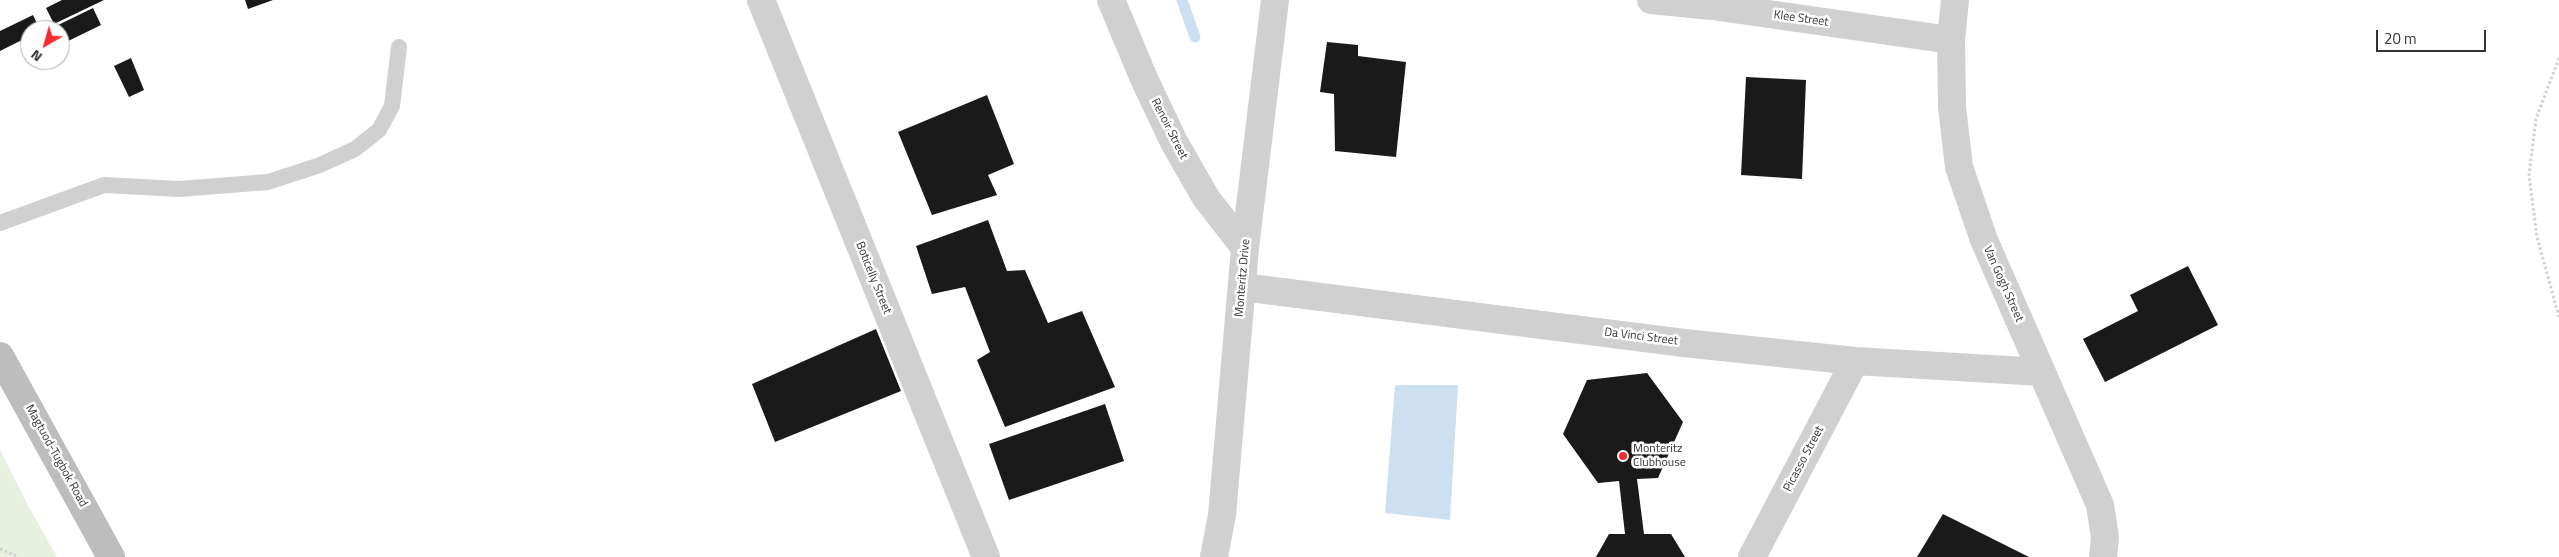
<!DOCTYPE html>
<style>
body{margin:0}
#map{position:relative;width:2559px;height:557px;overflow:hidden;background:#fff;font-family:"Titillium Web",sans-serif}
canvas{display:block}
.north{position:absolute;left:20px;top:20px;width:50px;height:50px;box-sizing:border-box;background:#fff;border:1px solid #adadad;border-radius:50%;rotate:218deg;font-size:14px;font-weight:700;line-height:20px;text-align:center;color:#333}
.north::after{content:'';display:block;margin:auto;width:18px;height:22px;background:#f6292d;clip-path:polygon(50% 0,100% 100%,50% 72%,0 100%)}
.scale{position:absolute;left:2376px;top:30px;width:110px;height:22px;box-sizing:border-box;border:2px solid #333;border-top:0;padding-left:6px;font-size:15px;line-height:18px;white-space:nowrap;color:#333;-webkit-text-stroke:4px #fff;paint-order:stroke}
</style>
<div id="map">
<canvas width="2559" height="557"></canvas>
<div class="north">N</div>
<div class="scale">20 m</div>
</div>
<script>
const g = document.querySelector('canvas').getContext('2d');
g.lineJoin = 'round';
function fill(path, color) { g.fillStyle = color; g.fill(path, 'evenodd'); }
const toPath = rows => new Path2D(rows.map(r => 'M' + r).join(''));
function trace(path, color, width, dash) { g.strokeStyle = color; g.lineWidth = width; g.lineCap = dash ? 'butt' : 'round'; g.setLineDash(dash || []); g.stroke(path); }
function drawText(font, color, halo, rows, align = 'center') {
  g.font = font + ' "Titillium Web",sans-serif'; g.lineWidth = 5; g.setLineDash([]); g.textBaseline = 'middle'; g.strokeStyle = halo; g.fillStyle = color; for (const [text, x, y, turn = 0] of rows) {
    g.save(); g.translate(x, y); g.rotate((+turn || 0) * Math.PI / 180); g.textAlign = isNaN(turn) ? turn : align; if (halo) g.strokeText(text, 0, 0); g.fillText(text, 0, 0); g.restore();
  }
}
fill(toPath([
 [0,450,30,509,57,557,0,557]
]), '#e8f0e0');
fill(toPath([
 [1395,385,1458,385,1450,520,1385,513]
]), '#cce0f1');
trace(toPath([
 [1182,0,1195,37]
]), '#cce0f1', 11);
fill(toPath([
 [62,0,104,0,54,24,46,8],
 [245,0,273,0,248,9],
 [93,8,101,25,60,45,60,30,48,30],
 [33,15,40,30,30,30,30,36,0,51,0,31],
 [1327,42,1358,45,1358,56,1406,62,1396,157,1335,151,1334,94,1320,92],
 [131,58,144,90,129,97,114,66],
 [1746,77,1806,80,1802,179,1741,175],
 [987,95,1014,164,988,175,997,195,932,215,898,132],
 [988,220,1007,271,1025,270,1048,323,1082,311,1115,387,1005,427,977,360,990,352,965,287,932,294,916,246],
 [2188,266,2218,325,2105,382,2083,339,2138,311,2130,295],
 [876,329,901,391,775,442,752,384],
 [1647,373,1683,422,1658,478,1637,479,1644,534,1671,534,1685,557,1596,557,1609,534,1625,534,1619,481,1598,483,1563,434,1587,380],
 [1105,404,1124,461,1009,500,989,444],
 [1943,514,2029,557,1917,557]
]), '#1a1a1a');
trace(toPath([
 [2559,58,2536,119,2529,175,2537,237,2559,317],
 [0,549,19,557]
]), '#d0d0d0', 3, [2.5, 2.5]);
trace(toPath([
 [0,223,104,185,179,189,268,182,320,165,355,149,379,130,392,106,399,47]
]), '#d0d0d0', 16);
trace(toPath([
 [761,0,986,557],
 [1111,0,1145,81,1174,142,1206,198,1245,248],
 [1651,0,1712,6,1951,40],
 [1955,0,1951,40,1952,107,1959,167,1984,240,2100,505,2105,537,2103,557],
 [1242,287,1684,343,1855,361,2042,372],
 [1214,557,1222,515,1245,248,1275,0],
 [1752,557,1855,361]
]), '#d0d0d0', 28);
trace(toPath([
 [0,356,111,557]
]), '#bdbdbd', 28);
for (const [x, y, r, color] of [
 [1623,456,5,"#f6292d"]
]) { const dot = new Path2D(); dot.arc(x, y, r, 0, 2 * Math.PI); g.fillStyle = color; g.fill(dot); trace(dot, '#fff', 2); }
drawText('12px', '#333', '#fff', [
 ["Klee Street",1801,19,8],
 ["Renoir Street",1169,129,63],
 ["Boticelly Street",873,278,68],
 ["Monteritz Drive",1243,278,-85],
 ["Van Gogh Street",2003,284,66],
 ["Da Vinci Street",1641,337,7],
 ["Magtuod-Tugbok Road",56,456,61],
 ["Picasso Street",1804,459,-62]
]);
drawText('12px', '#333', '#fff', [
 ["Monteritz",1633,449],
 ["Clubhouse",1633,463]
], 'left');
</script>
